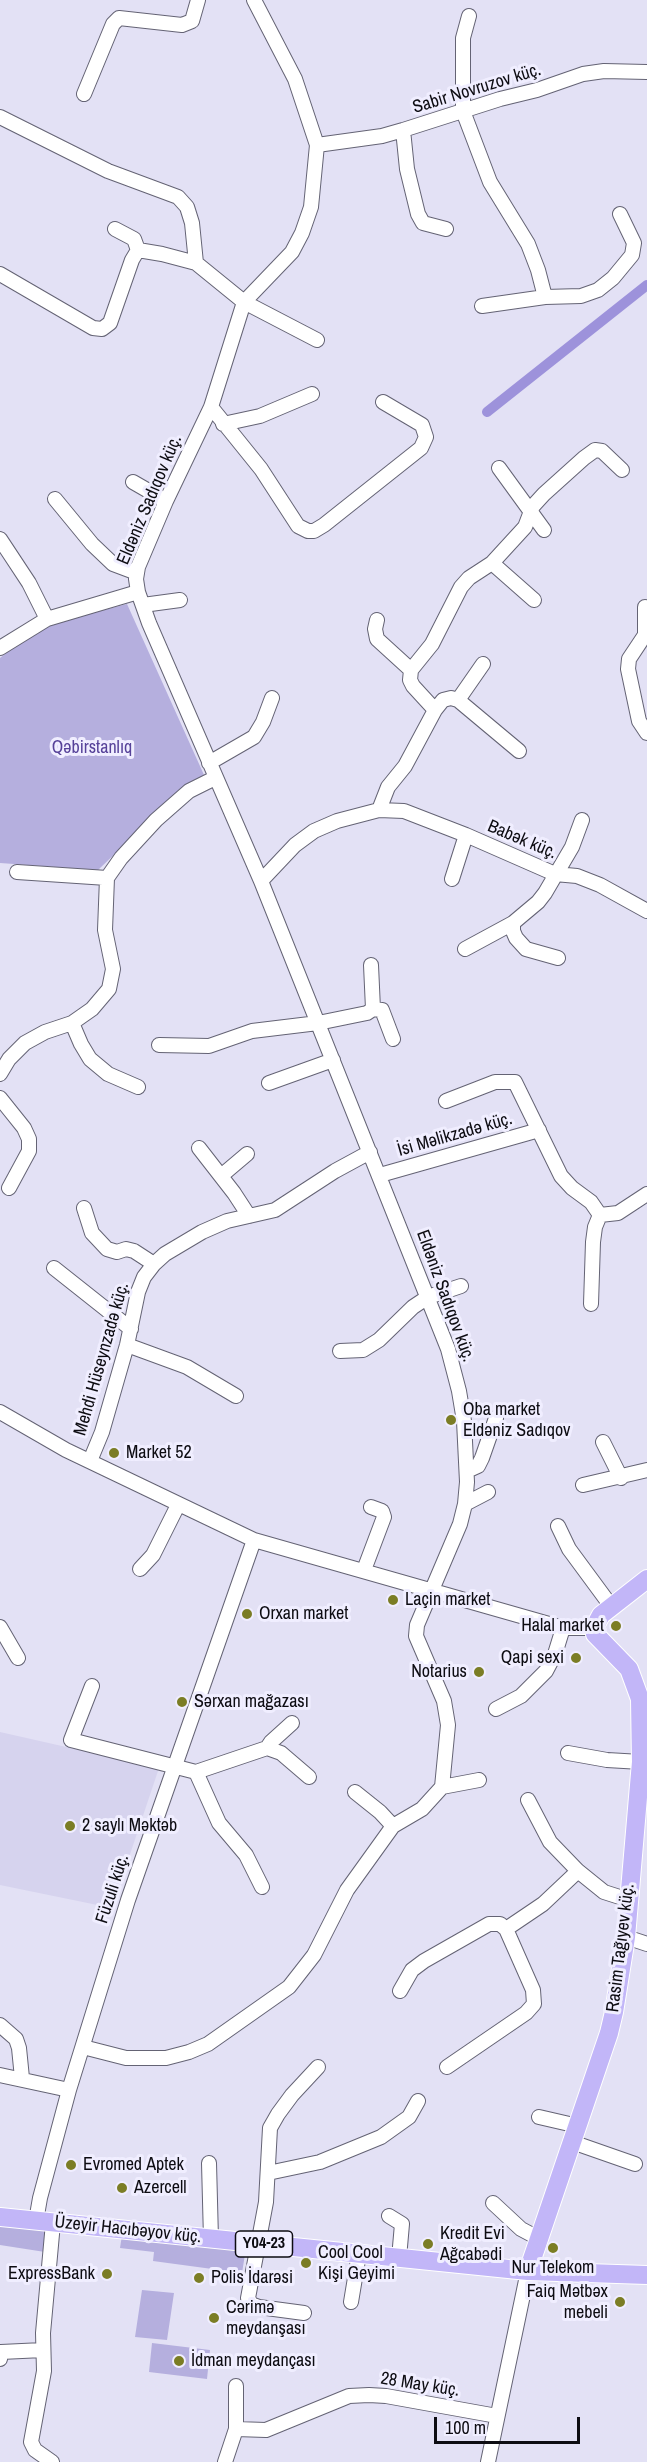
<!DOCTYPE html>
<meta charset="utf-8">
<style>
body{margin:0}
#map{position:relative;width:647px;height:2462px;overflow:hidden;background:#e3e1f5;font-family:"Archivo Narrow",sans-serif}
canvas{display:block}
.scale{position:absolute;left:434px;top:2417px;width:146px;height:27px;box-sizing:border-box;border:3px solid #0d0c12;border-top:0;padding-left:8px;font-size:18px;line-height:21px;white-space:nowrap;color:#0d0c12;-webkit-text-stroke:4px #f0eeff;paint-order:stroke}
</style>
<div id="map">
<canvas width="647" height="2462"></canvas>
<div class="scale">100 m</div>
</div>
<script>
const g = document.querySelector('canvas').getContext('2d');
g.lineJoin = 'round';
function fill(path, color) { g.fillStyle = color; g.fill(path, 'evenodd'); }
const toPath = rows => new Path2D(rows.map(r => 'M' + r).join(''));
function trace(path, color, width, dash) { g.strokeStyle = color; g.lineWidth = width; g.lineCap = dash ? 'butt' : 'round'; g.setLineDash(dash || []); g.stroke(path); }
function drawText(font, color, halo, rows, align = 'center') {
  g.font = font + ' "Archivo Narrow",sans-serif'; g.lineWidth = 6; g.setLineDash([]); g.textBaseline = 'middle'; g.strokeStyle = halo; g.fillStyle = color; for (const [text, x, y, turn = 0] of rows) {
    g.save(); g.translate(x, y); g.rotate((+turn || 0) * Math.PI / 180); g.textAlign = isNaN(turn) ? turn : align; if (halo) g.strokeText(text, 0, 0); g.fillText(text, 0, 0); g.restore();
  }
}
fill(toPath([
 [0,1732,159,1768,112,1908,0,1885]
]), '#d6d3ee');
fill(toPath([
 [127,604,204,775,178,793,98,870,0,863,0,658,39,627],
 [0,2224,47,2229,45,2252,0,2245],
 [122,2235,246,2248,242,2273,153,2261,154,2252,120,2248],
 [142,2290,174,2293,167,2340,135,2337],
 [152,2343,210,2350,207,2379,149,2372]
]), '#b5afde');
trace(toPath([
 [487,412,647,285]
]), '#9d92db', 10);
const minor = toPath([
 [469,16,463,38,463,111,490,182,528,244,538,270,545,297],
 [84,94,113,24,119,18,182,25,192,21,198,0],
 [0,117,108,171,178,197,187,207,192,223,196,263],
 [403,130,407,169,418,214,423,223,446,229],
 [317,145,382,136,403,130,500,99,537,90,583,74,604,71,647,72],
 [115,229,134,239,138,250],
 [0,274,93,328,102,329,110,323,132,260,138,250,162,254,196,263,244,302,317,340],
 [482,306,545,297,581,296,598,290,613,278,632,255,634,243,620,214],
 [211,407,261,469,298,526,308,531,314,531,324,525,421,448,426,437,422,425,383,402],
 [223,424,260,416,312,394],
 [499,468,544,530],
 [133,482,166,501],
 [55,499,92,544,113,564,137,573],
 [0,539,29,583,47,619],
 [492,563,534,600],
 [143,605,180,600],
 [645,607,645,635,629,659,628,669,639,721,647,733],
 [377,620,375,629,377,639,411,670],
 [0,648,47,619,138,592],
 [458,700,483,664],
 [435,710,413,686,410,680,411,670,432,644,461,587,469,578,492,563,525,527,533,506,544,494,584,458,595,450,602,451,622,470],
 [209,763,254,737,263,722,272,698],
 [379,810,388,787,405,766,435,710,443,700,451,698,458,700,519,751],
 [17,872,107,878],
 [452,879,466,835],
 [261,881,295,845,314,831,337,821,379,810,404,811,466,835,555,874,577,876,600,885,647,911],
 [465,949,513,923],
 [558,958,526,949,516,938,513,931,513,923,538,902,545,893,572,847,582,820],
 [373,1009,382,1010,393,1039],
 [72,1023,81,1044,90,1059,108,1074,138,1087],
 [159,1045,209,1046,252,1031,318,1023,367,1013,373,1009,371,965],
 [0,1074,9,1059,25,1043,45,1032,72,1023,92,1009,109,989,113,969,105,930,107,878,121,858,156,820,189,791,215,778],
 [269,1083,333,1060],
 [0,1098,24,1128,29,1139,29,1151,9,1188],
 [446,1101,495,1082,515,1082,561,1176,572,1188,591,1202,600,1215,618,1213,647,1194],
 [199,1148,234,1193,249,1216],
 [380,1175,539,1130],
 [221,1176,247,1154],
 [84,1208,92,1233,107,1249,117,1252,126,1249,134,1251,154,1264],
 [54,1268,131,1329],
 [591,1304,593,1242,595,1227,600,1215],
 [127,1345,187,1367,236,1396],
 [340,1351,363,1350,379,1340,413,1307,428,1297,461,1286],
 [0,1412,66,1450,254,1540,563,1628,594,1628],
 [603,1442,621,1478],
 [90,1461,102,1432,127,1345,138,1292,144,1277,154,1264,165,1254,202,1232,227,1221,275,1210,335,1171,370,1152],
 [467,1471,478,1466,482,1458,496,1418],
 [583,1485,647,1470],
 [465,1504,488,1492],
 [558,1526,569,1549,611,1606],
 [140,1569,153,1555,178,1505],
 [364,1570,384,1517,382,1511,371,1507],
 [0,1627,18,1658],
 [92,1686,71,1740,196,1772,267,1748,271,1742,292,1723],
 [496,1709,521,1696,546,1671,555,1654,563,1628],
 [267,1748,281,1753,309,1777],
 [568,1753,607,1760,641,1762],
 [196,1772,219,1823,246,1855,262,1887],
 [442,1787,479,1780],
 [355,1792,380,1812,393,1826],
 [528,1800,550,1842,578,1871,604,1892,629,1900],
 [506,1929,543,1904,578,1871],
 [626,1937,647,1944],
 [400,1991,412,1970,424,1961,489,1924,500,1924,506,1929,533,1990,534,2004,526,2013,447,2067],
 [0,2025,16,2039,19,2048,22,2078],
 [83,2047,126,2058,166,2058,189,2052,208,2044,289,1987,314,1955,347,1890,393,1826,422,1809,442,1787,448,1725,444,1701,416,1636,417,1625,460,1524,465,1504,467,1482,464,1421,459,1391,448,1349,261,881,149,623,138,592,136,579,138,567,166,501,211,407,244,302,292,252,302,233,311,207,317,145,295,79,254,0],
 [0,2075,69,2090],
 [539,2117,578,2126],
 [572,2142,635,2164],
 [209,2163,211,2239],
 [268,2173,320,2162,381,2137,409,2117,418,2101],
 [493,2203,521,2229,538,2238],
 [389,2216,402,2224,399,2258],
 [36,2221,40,2198,69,2090,128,1900,254,1540],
 [351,2302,359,2254],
 [304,2313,259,2307,251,2304,248,2298,266,2202,270,2128,278,2114,292,2095,318,2067],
 [0,2359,1,2352,43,2350],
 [236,2429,266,2430,349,2396,369,2395,386,2396,497,2416],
 [52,2462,35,2450,31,2442,44,2371,43,2333,53,2223],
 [225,2462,236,2429,236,2386],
 [488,2462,528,2271]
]);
const major = toPath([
 [0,2217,528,2271,647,2275],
 [528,2271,609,2033,614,2012,626,1937,641,1762,640,1699,629,1669,595,1634,594,1628,601,1615,647,1579]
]);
trace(minor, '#646374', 16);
trace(major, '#fff', 20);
trace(minor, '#fff', 14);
trace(major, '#c2b6f8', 18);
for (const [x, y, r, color] of [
 [451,1420,6,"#7b7d25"],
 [114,1453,6,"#7b7d25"],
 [393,1600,6,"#7b7d25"],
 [247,1614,6,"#7b7d25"],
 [616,1626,6,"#7b7d25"],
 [576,1658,6,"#7b7d25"],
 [479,1672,6,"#7b7d25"],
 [182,1702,6,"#7b7d25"],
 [70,1826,6,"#7b7d25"],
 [71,2165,6,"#7b7d25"],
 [122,2188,6,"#7b7d25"],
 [428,2244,6,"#7b7d25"],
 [553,2248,6,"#7b7d25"],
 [306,2263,6,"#7b7d25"],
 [107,2274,6,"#7b7d25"],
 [199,2278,6,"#7b7d25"],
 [620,2302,6,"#7b7d25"],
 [214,2318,6,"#7b7d25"],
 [179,2361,6,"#7b7d25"]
]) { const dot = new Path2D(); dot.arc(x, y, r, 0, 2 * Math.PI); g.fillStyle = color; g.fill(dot); trace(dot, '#f0eeff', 2); }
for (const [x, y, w] of [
 [264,2244,57]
]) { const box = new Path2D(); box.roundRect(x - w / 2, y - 13, w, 26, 4.5); g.fillStyle = '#f0eeff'; g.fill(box); trace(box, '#0d0c12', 1.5); }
drawText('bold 16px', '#0d0c12', null, [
 ["Y04-23",264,2244]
]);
drawText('18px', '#0d0c12', '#f0eeff', [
 ["Sabir Novruzov küç.",477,89,-17],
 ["Eldəniz Sadıqov küç.",150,500,-67],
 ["Babək küç.",522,840,23],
 ["İsi Məlikzadə küç.",455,1135,-16],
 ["Eldəniz Sadıqov küç.",445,1296,70],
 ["Mehdi Hüseynzadə küç.",102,1359,-74],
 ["Füzuli küç.",113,1889,-72],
 ["Rasim Tağıyev küç.",621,1948,-83],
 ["Üzeyir Hacıbəyov küç.",128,2230,6],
 ["28 May küç.",420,2385,9]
]);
drawText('18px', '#564299', '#f0eeff', [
 ["Qəbirstanlıq",92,748]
]);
drawText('18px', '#0d0c12', '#f0eeff', [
 ["Oba market",463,1410],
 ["Eldəniz Sadıqov",463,1431],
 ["Market 52",126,1453],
 ["Laçin market",405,1600],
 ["Orxan market",259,1614],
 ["Halal market",604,1626,"right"],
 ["Qapi sexi",564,1658,"right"],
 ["Notarius",467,1672,"right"],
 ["Sərxan mağazası",194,1702],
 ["2 saylı Məktəb",82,1826],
 ["Evromed Aptek",83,2165],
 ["Azercell",134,2188],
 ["Kredit Evi",440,2234],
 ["Ağcabədi",440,2255],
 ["Cool Cool",318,2253],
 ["Kişi Geyimi",318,2274],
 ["Nur Telekom",553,2268,"center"],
 ["ExpressBank",95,2274,"right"],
 ["Polis İdarəsi",211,2278],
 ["Faiq Mətbəx",608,2292,"right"],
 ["mebeli",608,2313,"right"],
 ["Cərimə",226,2308],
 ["meydanşası",226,2329],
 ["İdman meydançası",191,2361]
], 'left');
</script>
